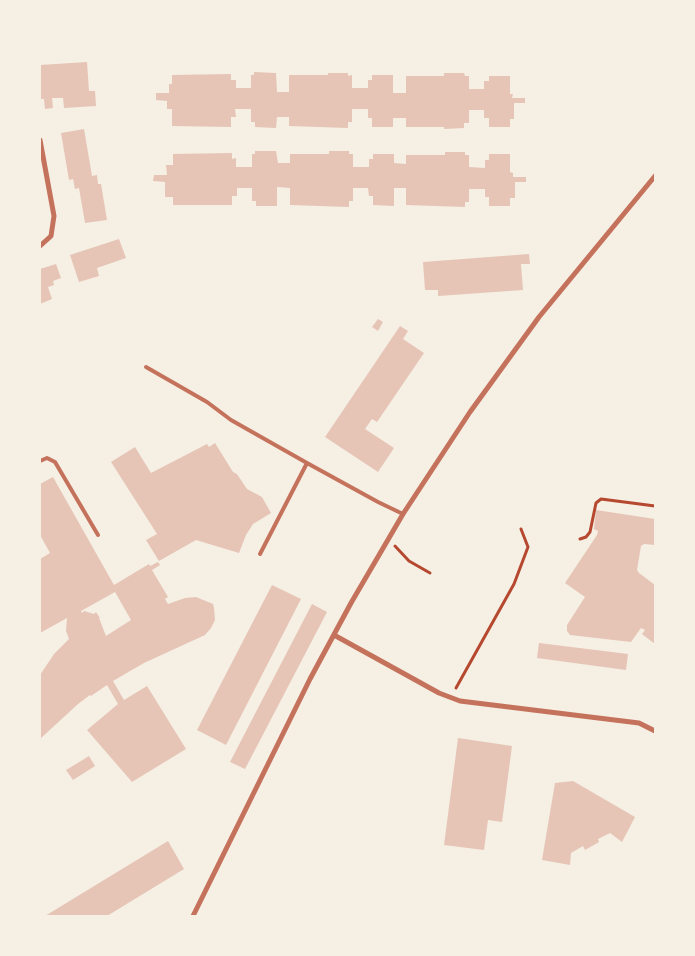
<!DOCTYPE html>
<style>
body{margin:0}
#map{position:relative;width:695px;height:956px;overflow:hidden;background:#f6efe4;font-family:"Work Sans",sans-serif}
canvas{display:block}
.frame{position:absolute;inset:0;border:41px solid #f6efe4;pointer-events:none}
</style>
<div id="map">
<canvas width="695" height="956"></canvas>
<div class="frame"></div>
</div>
<script>
const g = document.querySelector('canvas').getContext('2d');
g.lineJoin = 'round';
function fill(path, color) { g.fillStyle = color; g.fill(path, 'evenodd'); }
const toPath = rows => new Path2D(rows.map(r => 'M' + r).join(''));
function trace(path, color, width, dash) { g.strokeStyle = color; g.lineWidth = width; g.lineCap = dash ? 'butt' : 'round'; g.setLineDash(dash || []); g.stroke(path); }
fill(toPath([
 [87,62,89,91,95,91,96,106,64,108,63,98,52,98,53,108,45,109,44,99,40,99,40,65],
 [254,72,276,73,277,92,289,92,289,75,328,75,328,73,348,73,348,76,352,75,352,88,368,88,368,80,372,80,372,75,393,75,393,93,406,93,406,76,444,76,444,73,464,73,465,76,469,76,469,89,484,89,484,81,489,81,489,76,510,76,510,94,513,94,512,98,525,98,525,103,514,103,514,119,510,119,510,127,489,127,489,118,484,118,484,110,469,110,469,123,464,123,464,128,444,129,444,127,406,127,406,118,393,118,393,127,372,127,372,118,368,118,368,109,352,109,352,122,348,122,348,128,289,126,289,117,277,117,276,128,255,127,255,122,251,122,251,109,235,109,236,117,231,117,231,127,172,126,172,109,167,109,167,101,156,100,156,93,169,93,169,84,172,84,172,75,231,74,231,80,236,80,236,88,251,88,251,75,254,75],
 [84,129,92,176,97,175,98,184,101,184,107,220,85,223,79,188,75,189,73,179,69,180,61,133],
 [255,151,276,151,278,163,290,163,290,154,329,154,329,151,349,151,349,154,353,154,353,167,369,167,369,159,373,159,373,154,394,154,394,163,406,164,406,155,445,155,445,152,465,152,465,155,469,155,469,167,485,168,485,160,489,160,489,154,510,154,510,172,513,173,513,177,526,177,526,182,515,182,515,198,510,198,510,206,489,206,489,197,485,197,485,189,469,189,469,202,465,202,465,207,406,205,406,188,394,188,394,206,373,205,373,196,369,196,368,188,353,188,353,201,349,201,349,207,290,205,290,188,277,187,277,206,256,206,256,201,252,201,252,188,237,188,237,196,232,196,232,205,173,205,173,197,165,197,165,182,153,181,154,175,167,175,166,165,173,165,173,154,232,153,232,159,236,158,236,167,252,167,252,154,255,154],
 [119,239,126,258,97,268,99,276,79,282,70,255],
 [529,254,530,264,521,264,523,290,438,296,438,290,425,290,423,262],
 [56,264,61,278,53,281,54,285,48,287,52,299,40,304,40,269],
 [378,319,383,322,378,331,372,327],
 [400,326,408,331,403,339,424,353,377,422,372,419,365,429,394,448,378,472,325,437],
 [215,443,233,472,237,474,247,489,262,497,271,513,253,524,246,535,239,553,196,540,159,561,146,540,157,534,111,462,135,447,151,473,207,444,209,447],
 [53,477,114,585,149,564,150,566,158,562,160,565,152,570,168,597,165,599,168,604,185,598,196,597,213,604,214,608,215,620,211,628,205,635,144,663,113,681,124,700,147,686,186,749,132,782,87,730,118,704,107,685,91,696,90,695,78,704,40,739,40,675,54,654,69,639,66,631,67,618,40,633,40,559,50,553,40,535,40,484],
 [115,592,131,620,106,636,99,618,100,618,96,612,94,614,84,611,82,613,81,611],
 [596,510,655,519,655,545,644,544,641,546,637,570,639,573,655,585,655,644,642,634,645,630,641,628,631,642,570,635,567,631,567,625,585,597,565,583,597,535,598,531,594,529],
 [272,585,301,599,226,745,197,730],
 [312,604,327,612,245,769,230,762],
 [539,643,628,654,626,670,537,658],
 [458,738,512,746,502,822,488,820,484,850,444,845],
 [89,756,95,766,73,780,66,770],
 [573,781,635,817,622,842,610,833,598,839,599,842,585,850,583,846,571,853,570,865,542,860,555,783],
 [168,841,184,869,107,916,45,916]
]), '#e6c5b7');
trace(toPath([
 [580,539,586,537,590,532,596,503,601,499,655,506],
 [395,546,409,561,430,573],
 [456,688,514,584,528,547,521,529]
]), '#b5482f', 3);
trace(toPath([
 [146,367,207,402,231,420,307,463,378,502,403,514],
 [40,461,47,458,55,462,98,535],
 [260,554,307,463]
]), '#c5725c', 4);
trace(toPath([
 [40,140,54,216,51,236,40,246],
 [334,635,439,693,460,701,639,723,655,731],
 [193,916,310,679,351,603,403,514,470,412,539,317,655,176]
]), '#c5725c', 5);
</script>
